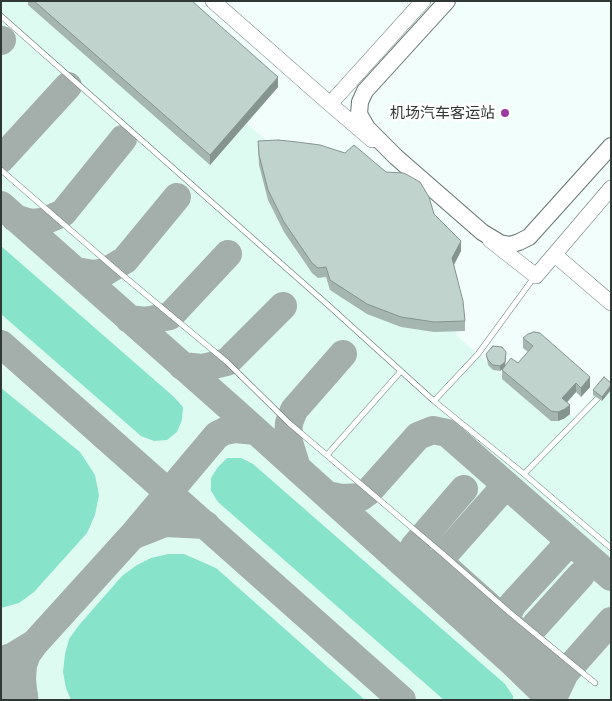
<!DOCTYPE html>
<meta charset="utf-8">
<style>
body{margin:0}
#map{position:relative;width:612px;height:701px;overflow:hidden;background:#f2fefb;font-family:"Asap Condensed",sans-serif}
canvas{display:block}
.frame{position:absolute;inset:0;border:2px solid #303835;pointer-events:none}
</style>
<div id="map">
<canvas width="612" height="701"></canvas>
<div class="frame"></div>
</div>
<script>
const g = document.querySelector('canvas').getContext('2d');
g.lineJoin = 'round';
function fill(path, color) { g.fillStyle = color; g.fill(path, 'evenodd'); }
const toPath = rows => new Path2D(rows.map(r => 'M' + r).join(''));
function trace(path, color, width, dash) { g.strokeStyle = color; g.lineWidth = width; g.lineCap = dash ? 'butt' : 'round'; g.setLineDash(dash || []); g.stroke(path); }
function drawText(font, color, halo, rows, align = 'center') {
  g.font = font + ' "Asap Condensed","Noto Sans SC",sans-serif'; g.lineWidth = 5; g.setLineDash([]); g.textBaseline = 'middle'; g.strokeStyle = halo; g.fillStyle = color; for (const [text, x, y, turn = 0] of rows) {
    g.save(); g.translate(x, y); g.rotate((+turn || 0) * Math.PI / 180); g.textAlign = isNaN(turn) ? turn : align; if (halo) g.strokeText(text, 0, 0); g.fillText(text, 0, 0); g.restore();
  }
}
fill(toPath([
 [1,1,199,1,194,8,278,87,247,124,274,147,433,217,461,251,452,268,463,311,465,331,456,331,457,336,504,377,551,421,557,421,566,418,570,414,575,418,604,382,611,387,611,700,1,700]
]), '#defbf2');
fill(toPath([
 [1,246,174,397,183,407,182,420,177,432,167,440,154,441,141,436,1,314],
 [1,388,80,452,95,475,99,495,95,515,87,533,34,592,19,603,1,608],
 [227,458,241,458,253,464,505,684,513,696,513,700,444,700,218,502,211,491,211,478,218,467],
 [168,554,184,554,216,568,365,700,71,700,66,688,63,672,65,654,69,639,80,624,122,576,137,565,151,558]
]), '#88e3cb');
trace(toPath([
 [1,41,2,40],
 [1,159,68,86],
 [1,205,235,412,511,661,543,692,547,700],
 [15,218,31,223,42,222,63,213,123,139],
 [76,271,94,274,105,272,125,260,177,197],
 [129,319,146,321,170,316,228,254],
 [1,344,402,700],
 [182,366,202,368,227,362,283,306],
 [297,468,288,439,289,423,294,410,343,354],
 [327,495,342,498,361,497,369,491,418,436,433,430,447,433,611,577],
 [132,536,165,523,206,525],
 [401,562,425,563,445,567,549,660,555,673,555,693],
 [410,570,410,555,414,547,464,489],
 [444,583,442,566,444,555,499,493],
 [506,637,505,620,512,605,564,548],
 [518,653,520,646,525,637,581,575],
 [1,660,12,657,35,643,132,536,217,435,225,431,235,429,256,431],
 [555,694,565,673,611,621],
 [24,700,22,679,23,665,27,654,35,643]
]), '#a4aeab', 28);
trace(toPath([
 [1,697,4,700]
]), '#a4aeab', 69);
const service = toPath([
 [1,16,328,305,434,401,524,474,611,548],
 [1,170,120,273,227,362,289,423,444,555,509,612,595,683],
 [434,401,478,354,535,276],
 [327,455,401,371],
 [524,474,598,398]
]);
const secondary = toPath([
 [213,1,330,104],
 [372,140,330,104,423,1],
 [490,240,536,276,611,188],
 [555,255,611,303]
]);
const primary = toPath([
 [447,1,365,91,360,102,359,114,367,128,396,157,482,232,500,243,510,245,519,242,529,237,611,146]
]);
trace(service, '#62736e', 6);
trace(secondary, '#62736e', 16);
trace(primary, '#62736e', 18);
trace(service, '#fff', 5);
trace(secondary, '#fff', 15);
trace(primary, '#fff', 16);
fill(toPath([
 [28,1,192,1,278,87,210,165,28,5],
 [258,141,434,214,461,251,454,265,465,321,465,331,434,332,401,327,367,314,330,290,326,277,318,278,312,273,284,232,268,200,259,165],
 [523,338,590,387,581,397,576,392,567,402,570,414,565,418,558,421,551,421,502,379,502,370,503,368,500,371,493,370,488,365,486,354,506,357,505,366,518,363,528,352,523,348],
 [604,377,602,401,593,395,593,390]
]), '#a5b5b0');
fill(toPath([
 [278,77,278,87,210,165,210,155],
 [461,241,461,251,452,268,452,258],
 [506,352,505,367,500,371,500,366],
 [590,377,590,387,581,397,581,388],
 [576,383,576,392,562,408,562,398],
 [611,385,611,390,602,401,602,397],
 [570,405,570,414,565,418,558,421,558,412]
]), '#869490');
const building = toPath([
 [34,1,192,1,278,77,210,155,34,1],
 [278,140,297,142,320,145,345,153,354,145,386,172,404,173,420,182,429,197,434,214,461,241,452,258,463,301,465,321,434,322,401,317,367,304,330,280,326,267,318,268,312,263,284,222,268,190,259,155,258,141,278,140],
 [534,332,540,333,590,377,581,388,576,383,562,398,570,405,565,409,558,412,551,411,502,370,511,358,518,363,533,346,523,338,528,334,534,332],
 [493,346,502,347,506,352,505,362,500,366,493,365,488,360,486,354,493,346],
 [604,377,611,383,611,385,602,397,593,390,604,377]
]);
fill(building, '#c0d3cd');
trace(building, '#869490', 1);
for (const [x, y, r, color] of [
 [505,113,5,"#9b3aa2"]
]) { const dot = new Path2D(); dot.arc(x, y, r, 0, 2 * Math.PI); g.fillStyle = color; g.fill(dot); trace(dot, '#fff', 2); }
drawText('15px', '#303835', '#fff', [
 ["机场汽车客运站",495,113]
], 'right');
</script>
